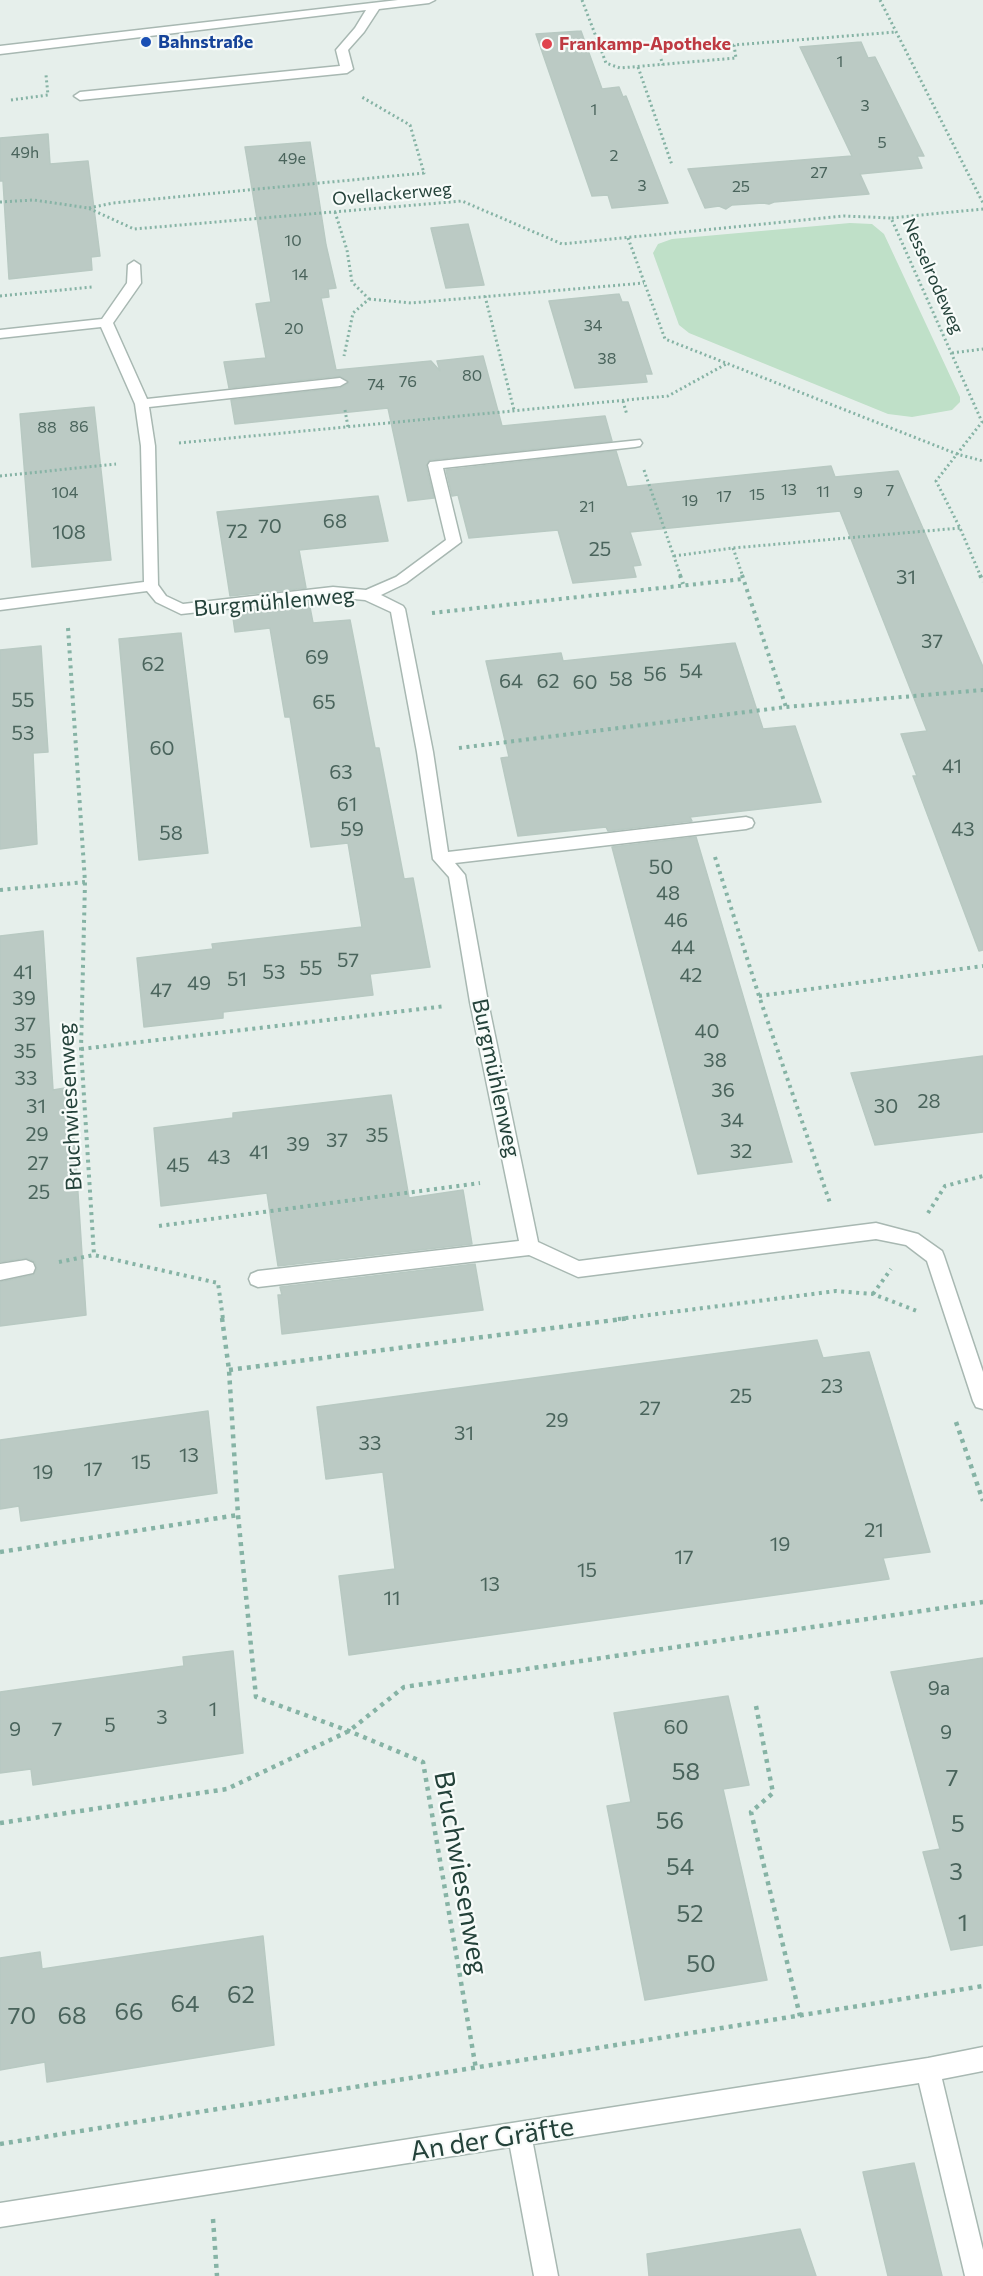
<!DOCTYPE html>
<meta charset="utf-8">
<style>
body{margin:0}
canvas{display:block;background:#e6efeb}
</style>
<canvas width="983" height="2276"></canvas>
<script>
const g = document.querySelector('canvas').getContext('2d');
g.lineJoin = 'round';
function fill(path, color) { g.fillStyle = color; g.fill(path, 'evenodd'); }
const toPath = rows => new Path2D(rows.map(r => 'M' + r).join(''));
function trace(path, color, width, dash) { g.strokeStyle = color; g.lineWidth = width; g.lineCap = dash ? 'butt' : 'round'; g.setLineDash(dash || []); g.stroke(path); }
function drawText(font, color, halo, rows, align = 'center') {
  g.font = font + ' Commissioner,sans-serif'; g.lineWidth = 4.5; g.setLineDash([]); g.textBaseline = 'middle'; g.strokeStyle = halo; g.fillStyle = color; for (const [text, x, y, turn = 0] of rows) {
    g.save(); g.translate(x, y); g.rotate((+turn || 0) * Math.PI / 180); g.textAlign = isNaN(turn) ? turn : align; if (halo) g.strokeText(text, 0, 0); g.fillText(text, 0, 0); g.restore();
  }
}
fill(toPath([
 [850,223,872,224,884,234,960,397,960,402,952,410,912,417,888,414,689,333,679,325,653,253,658,244,672,239]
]), '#bfe0c8');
const building = toPath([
 [581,31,602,89,619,87,623,97,626,96,668,203,612,208,608,195,592,196,536,34,581,31],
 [861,42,868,58,875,57,924,156,917,156,922,168,860,174,869,194,774,202,769,204,763,203,732,205,726,209,719,206,705,208,688,169,852,156,800,47,861,42],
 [48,134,50,164,88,161,100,256,91,257,92,270,9,279,3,181,0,181,0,138,48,134],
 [310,142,326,245,336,288,328,289,329,297,321,298,336,370,431,361,440,371,437,361,483,356,502,426,605,416,612,441,430,460,426,466,434,498,408,501,388,408,235,424,231,400,340,388,349,383,340,376,229,388,224,362,266,358,256,304,271,302,245,147,310,142],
 [468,224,484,285,446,288,431,228,468,224],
 [619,294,622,302,628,302,652,374,645,374,647,382,575,388,549,301,619,294],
 [94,407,111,560,32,567,20,414,94,407],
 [616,451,627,487,831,466,835,477,898,471,983,667,983,950,979,951,928,816,913,776,917,776,901,734,927,731,840,511,630,532,641,565,633,566,636,577,573,583,558,530,469,538,458,495,452,496,446,470,616,451],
 [378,496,388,541,299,550,306,588,230,596,217,512,378,496],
 [309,602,313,623,350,620,375,748,379,748,404,879,413,878,430,967,370,974,373,995,223,1012,223,1018,144,1027,137,958,213,949,212,944,362,927,348,843,311,847,290,717,285,717,270,628,235,632,232,611,309,602],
 [181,633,208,853,139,860,119,639,181,633],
 [735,643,763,729,795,726,821,802,690,817,692,821,608,831,606,827,518,836,501,758,509,757,486,661,561,653,563,661,735,643],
 [41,646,48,752,33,753,37,844,0,849,0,650,41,646],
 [696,837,756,1040,792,1162,698,1174,612,847,696,837],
 [43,931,53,1090,71,1087,86,1315,0,1326,0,1282,33,1275,37,1269,35,1262,27,1258,0,1262,0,936,43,931],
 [983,1056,983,1132,875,1145,851,1073,983,1056],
 [391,1095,409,1198,463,1190,472,1244,278,1266,267,1193,161,1206,154,1128,233,1118,233,1113,391,1095],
 [475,1264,483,1310,282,1334,278,1295,282,1295,280,1287,475,1264],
 [817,1340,823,1358,869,1352,930,1552,883,1558,889,1579,349,1655,339,1576,395,1569,383,1472,326,1479,317,1407,817,1340],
 [208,1411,217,1493,21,1521,19,1506,0,1509,0,1440,208,1411],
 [233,1651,243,1753,33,1785,31,1769,0,1773,0,1692,184,1666,183,1657,233,1651],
 [983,1658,983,1945,951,1950,923,1852,940,1849,891,1672,983,1658],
 [728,1696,749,1785,723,1789,767,1980,645,2000,607,1806,631,1802,614,1713,728,1696],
 [263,1936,274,2045,47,2082,45,2062,0,2070,0,1958,40,1952,42,1969,263,1936],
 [914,2163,942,2276,888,2276,863,2172,914,2163],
 [800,2229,816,2276,649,2276,647,2254,800,2229]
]);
fill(building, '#bbcac4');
trace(building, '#b8c9c2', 1.5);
const minor = toPath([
 [398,0,435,0,429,3,379,9,364,32,348,50,353,69,347,73,80,100,74,96,80,92,340,66,336,50,355,28,366,10,0,54,0,46,398,0],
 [134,261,140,265,141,283,113,323,147,399,340,378,347,382,340,386,149,407,155,446,158,585,166,596,183,604,333,587,366,590,396,577,446,540,428,465,430,462,640,440,642,443,640,446,635,447,443,468,461,542,406,583,381,595,403,606,405,609,433,752,448,852,746,817,752,819,754,823,752,827,746,829,455,863,465,875,488,1002,538,1242,579,1261,876,1223,918,1234,942,1251,944,1256,983,1372,983,1409,976,1407,973,1401,927,1261,906,1245,876,1239,578,1277,529,1255,258,1287,251,1284,249,1279,251,1274,258,1271,519,1241,470,1002,449,877,433,859,417,752,391,612,365,600,333,597,181,614,156,602,147,591,0,610,0,600,144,582,141,446,135,404,101,327,0,338,0,330,102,319,127,283,128,265,134,261],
 [26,1260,33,1263,35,1268,33,1273,0,1280,0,1264,26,1260],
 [983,2047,983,2071,942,2079,983,2250,983,2276,965,2276,919,2083,533,2144,558,2276,534,2276,510,2147,0,2227,0,2203,928,2058,983,2047]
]);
trace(minor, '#a8b8b2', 3);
trace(toPath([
 [582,0,606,63,620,68,736,58,734,45,896,32],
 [880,0,983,203],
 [661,59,663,65],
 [638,67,672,165],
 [11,100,48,95,46,75],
 [0,202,34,200,88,208,134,229,462,201,562,244,844,216,891,218],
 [89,208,113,203,424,173,410,125,360,96],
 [335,212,347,250,352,282,369,299,353,313,344,356],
 [628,238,665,339,957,454,983,461],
 [0,296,92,287],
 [485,296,514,410],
 [369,299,411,303,644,283],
 [952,353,983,349],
 [623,401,627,415],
 [345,410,348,427],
 [179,443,668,396,728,363],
 [644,470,681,577],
 [0,476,116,464],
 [733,548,743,577],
 [674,556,733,548,960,528],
 [981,577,960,528,936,481,982,422,891,218,983,209]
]), '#86b3a5', 3, [2, 3]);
trace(toPath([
 [680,575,683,584],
 [742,575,786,707],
 [980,575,983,582],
 [432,613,743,579],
 [68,628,85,882,81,1049,94,1255,218,1283,223,1319],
 [459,748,786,707,983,690],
 [715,857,759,996,830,1203],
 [0,890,85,882],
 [759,996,983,966],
 [81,1049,446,1006],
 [928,1213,945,1186,983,1176],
 [159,1226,480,1183],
 [59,1262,94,1255],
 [873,1294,891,1269],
 [618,1319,836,1291,873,1294,917,1311]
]), '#86b3a5', 4, [3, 4.5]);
trace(toPath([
 [222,1318,229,1370,238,1515,256,1697,349,1731,423,1762,476,2069],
 [229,1370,630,1318],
 [956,1422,983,1501],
 [0,1552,238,1515],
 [756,1706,773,1793,751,1812,800,2016],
 [0,1823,227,1789,349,1731,404,1687,983,1602],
 [0,2144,983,1986],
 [213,2219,217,2276]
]), '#86b3a5', 4.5, [4, 5]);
fill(minor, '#fff');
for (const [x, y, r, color] of [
 [146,42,6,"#1a4fb4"],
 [547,44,6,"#e0444e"]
]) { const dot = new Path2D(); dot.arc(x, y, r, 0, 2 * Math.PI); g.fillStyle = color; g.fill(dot); trace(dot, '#f7fbf9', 2); }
drawText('16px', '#4a645c', null, [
 ["1",840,62],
 ["3",865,106],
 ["1",594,110],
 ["5",882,143],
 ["49h",25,153],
 ["2",614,156],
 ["49e",292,159],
 ["27",819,173],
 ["3",642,186],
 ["25",741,187],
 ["10",293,241],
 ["14",300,275],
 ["34",593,326],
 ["20",294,329],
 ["38",607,359],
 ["80",472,376],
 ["76",408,382],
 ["74",376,385],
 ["86",79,427],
 ["88",47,428],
 ["13",789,490],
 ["7",890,491],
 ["11",823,492],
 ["104",65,493],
 ["9",858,493],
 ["15",757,495],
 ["17",724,497],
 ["19",690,501],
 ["21",587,507]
]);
drawText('bold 18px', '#164399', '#f7fbf9', [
 ["Bahnstraße",158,42]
], 'left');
drawText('bold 18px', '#be3a42', '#f7fbf9', [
 ["Frankamp-Apotheke",559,44]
], 'left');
drawText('18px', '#24423a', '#f7fbf9', [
 ["Ovellackerweg",392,194,-5],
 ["Nesselrodeweg",933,276,66]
]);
drawText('20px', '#4a645c', null, [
 ["68",335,521],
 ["70",270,526],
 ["72",237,531],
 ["108",69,532],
 ["25",600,549],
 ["31",906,577],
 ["37",932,641],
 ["69",317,657],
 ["62",153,664],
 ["54",691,671],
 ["56",655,674],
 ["58",621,679],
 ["64",511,681],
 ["62",548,681],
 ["60",585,682],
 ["55",23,700],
 ["65",324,702],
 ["53",23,733],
 ["60",162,748],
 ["41",952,766],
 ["63",341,772],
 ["61",347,804],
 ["59",352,829],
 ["43",963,829],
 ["58",171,833],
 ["50",661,867],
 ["48",668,893],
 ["46",676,920],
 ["44",683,947],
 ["57",348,960],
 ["55",311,968],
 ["41",23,972],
 ["53",274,972],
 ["42",691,975],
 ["51",237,979],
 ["49",199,983],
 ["47",161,990],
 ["39",24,998],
 ["37",25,1024],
 ["40",707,1031],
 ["35",25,1051],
 ["38",715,1060],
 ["33",26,1078],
 ["36",723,1090],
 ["28",929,1101],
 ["31",36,1106],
 ["30",886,1106],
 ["34",732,1120],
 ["29",37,1134],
 ["35",377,1135],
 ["37",337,1140],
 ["39",298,1144],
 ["32",741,1151],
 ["41",259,1152],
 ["43",219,1157],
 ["27",38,1163],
 ["45",178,1165],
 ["25",39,1192],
 ["23",832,1386],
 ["25",741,1396],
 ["27",650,1408],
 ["29",557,1420],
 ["31",464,1433],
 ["33",370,1443],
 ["13",189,1455],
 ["15",141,1462],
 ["17",93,1469],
 ["19",43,1472],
 ["21",874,1530],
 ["19",780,1544],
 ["17",684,1557],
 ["15",587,1570],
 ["13",490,1584],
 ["11",392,1598],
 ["9a",939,1688],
 ["1",213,1709],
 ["3",162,1717],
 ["5",110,1725],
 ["60",676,1727],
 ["9",15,1729],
 ["7",57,1729],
 ["9",946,1732]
]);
drawText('22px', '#24423a', '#f7fbf9', [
 ["Burgmühlenweg",274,602,-5],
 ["Burgmühlenweg",496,1078,78],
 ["Bruchwiesenweg",70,1107,-93]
]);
drawText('24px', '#4a645c', null, [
 ["58",686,1772],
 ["7",952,1778],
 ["56",670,1821],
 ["5",958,1824],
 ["54",680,1867],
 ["3",956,1872],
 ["52",690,1914],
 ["1",963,1923],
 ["50",701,1964],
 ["62",241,1995],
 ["64",185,2004],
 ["66",129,2012],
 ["70",22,2016],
 ["68",72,2016]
]);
drawText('27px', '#24423a', '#f7fbf9', [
 ["Bruchwiesenweg",461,1873,80],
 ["An der Gräfte",492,2139,-9]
]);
</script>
